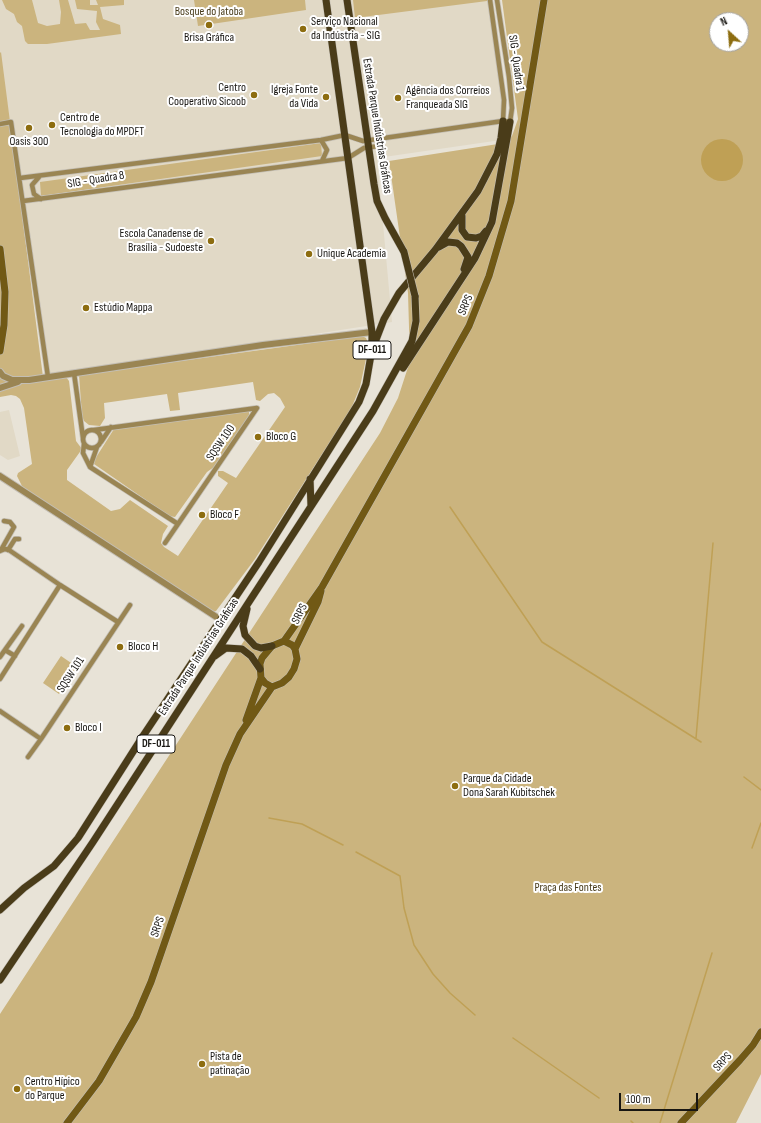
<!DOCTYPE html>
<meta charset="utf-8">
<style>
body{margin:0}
#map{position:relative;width:761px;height:1123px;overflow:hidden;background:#e8e3d7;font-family:"Sofia Sans Condensed",sans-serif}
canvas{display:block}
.north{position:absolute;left:709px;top:12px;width:40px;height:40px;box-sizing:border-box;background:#fff;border:1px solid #a3a2a0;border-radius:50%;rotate:334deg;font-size:11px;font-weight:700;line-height:16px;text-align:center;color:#181612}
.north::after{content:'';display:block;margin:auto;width:14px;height:18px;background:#8d6d10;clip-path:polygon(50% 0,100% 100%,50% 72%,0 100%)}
.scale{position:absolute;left:619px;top:1093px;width:79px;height:18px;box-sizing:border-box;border:2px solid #181612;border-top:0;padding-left:5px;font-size:12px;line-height:14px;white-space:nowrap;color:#181612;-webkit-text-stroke:3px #fff;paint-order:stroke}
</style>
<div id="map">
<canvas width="761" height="1123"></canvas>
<div class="north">N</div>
<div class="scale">100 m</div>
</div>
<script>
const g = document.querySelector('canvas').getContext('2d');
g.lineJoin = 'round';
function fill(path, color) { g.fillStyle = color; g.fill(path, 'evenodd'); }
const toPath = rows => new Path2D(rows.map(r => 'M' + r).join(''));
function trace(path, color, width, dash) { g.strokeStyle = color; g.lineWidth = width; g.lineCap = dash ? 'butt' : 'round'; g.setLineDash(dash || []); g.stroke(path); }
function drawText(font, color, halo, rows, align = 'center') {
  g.font = font + ' "Sofia Sans Condensed",sans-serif'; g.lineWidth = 4; g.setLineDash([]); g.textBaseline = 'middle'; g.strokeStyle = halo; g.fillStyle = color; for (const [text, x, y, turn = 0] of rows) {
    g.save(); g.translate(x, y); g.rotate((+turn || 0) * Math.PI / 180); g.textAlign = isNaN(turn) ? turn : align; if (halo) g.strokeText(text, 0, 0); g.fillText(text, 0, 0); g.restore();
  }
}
fill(toPath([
 [0,0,489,0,508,139,377,158,392,322,45,376,0,52],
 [9,410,20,456,8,460,0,455,0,412]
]), '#e1d9c6');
fill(toPath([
 [2,0,32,0,38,23,47,26,60,24,61,12,59,0,68,0,75,24,86,23,90,30,100,30,96,22,97,11,77,9,75,0,90,0,90,5,98,5,96,0,124,0,124,5,100,7,103,19,120,25,121,34,47,44,28,44,25,41,22,26,17,22,14,14,6,9],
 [194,0,305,0,306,10,198,26],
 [353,0,487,0,487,1,355,18],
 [502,0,761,0,761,1074,736,1123,0,1123,0,1014,380,433,398,398,410,361,408,293,389,161,498,144,512,136,518,119],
 [717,20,741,20,741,44,717,44],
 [1,52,43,377,0,387,0,53],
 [321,143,322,156,41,196,40,182],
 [362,336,366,338,368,343,367,354,360,387,351,409,255,559,216,611,212,612,23,488,17,476,18,473,32,464,24,408,20,399,16,396,11,395,0,397,0,389,21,383,66,377,69,381,76,441,82,449,67,470,67,480,111,511,120,509,130,500,168,526,163,534,161,543,164,547,178,556,228,483,218,476,218,471,223,471,236,478,285,407,280,398,274,393,268,394,260,401,256,400,253,382,178,393,180,410,170,411,167,394,104,403,105,418,100,426,89,425,84,421,82,416,79,375],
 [247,411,249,412,249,416,214,467,207,472,175,517,169,516,94,464,95,459,114,429],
 [61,656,77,667,59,694,43,683]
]), '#cbb47e');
fill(toPath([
 '701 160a21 21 0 1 1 42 0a21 21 0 1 1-42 0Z'
]), '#bfa055');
trace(toPath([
 [450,507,542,642,701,742],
 [696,738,713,543],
 [744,777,761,790],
 [269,818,302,824,343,845],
 [752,848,761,823],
 [356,852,400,876,404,908,414,945,433,974,450,993,475,1015],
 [513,1038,599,1098],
 [631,1121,633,1123],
 [660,1123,712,953]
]), '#bfa055', 1.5);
const minor = toPath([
 [490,0,504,100,503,121],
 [0,124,11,122,48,377],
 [321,140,327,150,322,161],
 [39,177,32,185,34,194,41,199],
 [20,178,321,140,345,135,363,141,503,121,510,122,512,108,509,77,497,0],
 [23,201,348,158,364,148,379,146,383,138],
 [74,373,83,438],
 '83 439a9 9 0 1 1 18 0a9 9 0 1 1-18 0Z',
 [101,442,111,427],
 [84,444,83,453,90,467,178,524,257,408,94,430],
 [90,467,97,447],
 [165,543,178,524],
 [1,550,14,527,10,522,4,521],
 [8,550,15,539,19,539],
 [60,585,118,622],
 [5,650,15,656],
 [0,657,22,626],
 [0,679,60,585,9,550,5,549,0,551],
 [0,711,41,739,130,605],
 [28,757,41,739]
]);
const tertiary = toPath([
 [0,372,3,376,12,380,29,380,263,345,372,332],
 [0,388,18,382],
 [0,476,221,620]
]);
const secondary = toPath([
 [0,249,5,292,4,325,0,351],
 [295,649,318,602,321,591],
 [272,687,265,683,261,678,260,664,262,658,272,646,284,641,322,587,469,326,489,276,511,201,544,0],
 [246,720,261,678],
 [67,1123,99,1081,136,1017,151,982,226,765,240,734,272,687,282,683,289,677,294,669,297,659,295,649,292,645,284,641],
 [681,1123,740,1060,753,1045,761,1032]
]);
const primary = toPath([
 [347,0,374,184,377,201,385,218,404,252],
 [462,216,462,230,467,237,476,238,482,236,486,231],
 [439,247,448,242,457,243,461,246,468,257,464,269],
 [374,345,384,319,399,293,435,250,478,191,497,154,501,138,503,121],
 [403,368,475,258,492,222,510,122],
 [310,479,311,506],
 [247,609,243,626,245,635,255,646,261,648,272,646],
 [215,656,226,648,242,649,251,656,260,669],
 [0,910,24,888,54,866,78,838,143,736,259,562,359,402,366,384,372,349,372,332,326,0],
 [0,980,93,842,373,411,412,341,416,321,415,296]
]);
trace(minor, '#c3beb4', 6);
trace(tertiary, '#c3beb4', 8);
trace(secondary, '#c3beb4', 8);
trace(primary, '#c3beb4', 8);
trace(minor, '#9a8553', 4.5);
trace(tertiary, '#9a8553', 6);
trace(secondary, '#715915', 7);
trace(primary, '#4a3c19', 7);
const primaryBridge = toPath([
 [404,252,415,296]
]);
trace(primaryBridge, '#c3beb4', 8, []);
trace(primaryBridge, '#4a3c19', 7);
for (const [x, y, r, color] of [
 [209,25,4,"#8d6d10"],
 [303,29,4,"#8d6d10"],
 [254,95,4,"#8d6d10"],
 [326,97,4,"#8d6d10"],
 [398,98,4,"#8d6d10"],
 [52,125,4,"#8d6d10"],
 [29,128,4,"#8d6d10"],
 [211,241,4,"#8d6d10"],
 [309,254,4,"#8d6d10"],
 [86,308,4,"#8d6d10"],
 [258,437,4,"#8d6d10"],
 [202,515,4,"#8d6d10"],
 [120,647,4,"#8d6d10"],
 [67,728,4,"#8d6d10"],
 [455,786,4,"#8d6d10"],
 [202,1064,4,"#8d6d10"],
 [17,1089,4,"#8d6d10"]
]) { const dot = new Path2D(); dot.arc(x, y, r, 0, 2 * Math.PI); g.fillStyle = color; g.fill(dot); trace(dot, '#fff', 1.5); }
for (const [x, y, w] of [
 [372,350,38],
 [156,744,38]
]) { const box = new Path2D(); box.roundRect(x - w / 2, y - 9, w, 18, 3); g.fillStyle = '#fff'; g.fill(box); trace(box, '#181612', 1); }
drawText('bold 11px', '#181612', null, [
 ["DF-011",372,350],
 ["DF-011",156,744]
]);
drawText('12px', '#473a19', '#fff', [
 ["Bosque do Jatoba",209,12],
 ["Praça das Fontes",568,888]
]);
drawText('12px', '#181612', '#fff', [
 ["Serviço Nacional",311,22],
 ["da Indústria - SIG",311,36],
 ["Brisa Gráfica",209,38,"center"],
 ["Centro",246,88,"right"],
 ["Cooperativo Sicoob",246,102,"right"],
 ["Igreja Fonte",318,90,"right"],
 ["da Vida",318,104,"right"],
 ["Agência dos Correios",406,91],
 ["Franqueada SIG",406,105],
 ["Centro de",60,118],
 ["Tecnologia do MPDFT",60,132],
 ["Oasis 300",29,142,"center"],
 ["Escola Canadense de",203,234,"right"],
 ["Brasília - Sudoeste",203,248,"right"],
 ["Unique Academia",317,254],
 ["Estúdio Mappa",94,308],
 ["Bloco G",266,437],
 ["Bloco F",210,515],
 ["Bloco H",128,647],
 ["Bloco I",75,728],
 ["Parque da Cidade",463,779],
 ["Dona Sarah Kubitschek",463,793],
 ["Pista de",210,1057],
 ["patinação",210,1071],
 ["Centro Hípico",25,1082],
 ["do Parque",25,1096]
], 'left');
drawText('12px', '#181612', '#fff', [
 ["SIG - Quadra 1",516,63,82],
 ["Estrada Parque Indústrias Gráficas",377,126,81],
 ["SIG - Quadra 8",96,180,-9],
 ["SRPS",466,305,-68],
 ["SQSW 100",221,443,-56],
 ["SRPS",300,614,-64],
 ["Estrada Parque Indústrias Gráficas",199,657,-57],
 ["SQSW 101",71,675,-57],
 ["SRPS",158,927,-71],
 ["SRPS",723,1062,-47]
]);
</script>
